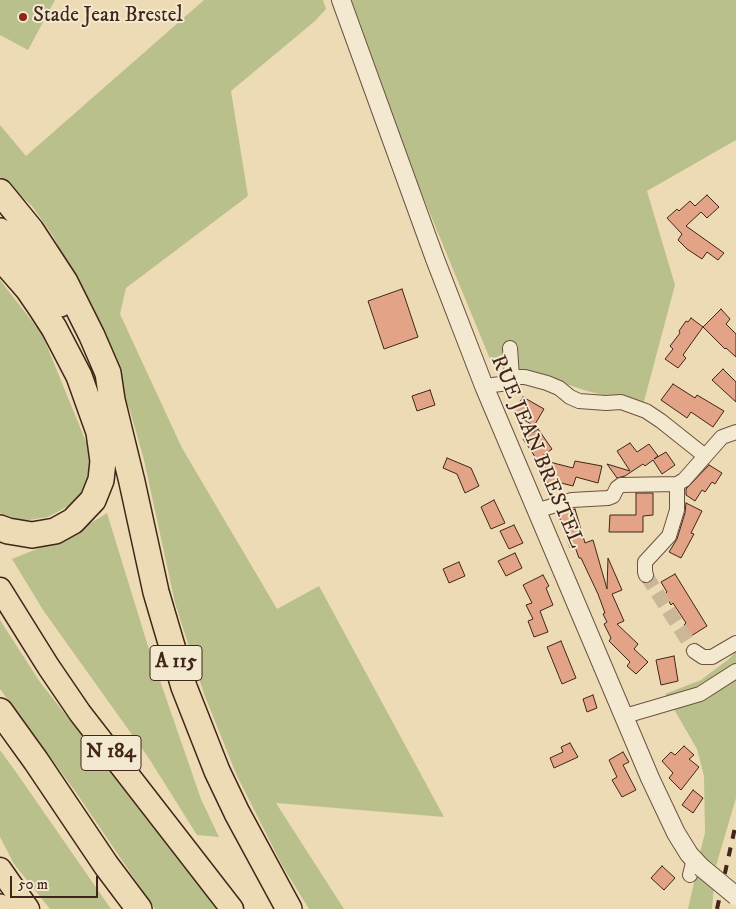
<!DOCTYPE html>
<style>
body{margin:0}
#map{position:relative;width:736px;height:909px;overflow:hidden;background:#eddbb6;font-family:"IM FELL DW Pica",serif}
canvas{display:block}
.scale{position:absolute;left:10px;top:876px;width:88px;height:22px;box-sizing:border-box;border:2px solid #412619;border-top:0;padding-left:6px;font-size:15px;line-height:18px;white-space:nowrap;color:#412619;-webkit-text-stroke:4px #f3e8d0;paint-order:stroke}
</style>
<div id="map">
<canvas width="736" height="909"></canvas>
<div class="scale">50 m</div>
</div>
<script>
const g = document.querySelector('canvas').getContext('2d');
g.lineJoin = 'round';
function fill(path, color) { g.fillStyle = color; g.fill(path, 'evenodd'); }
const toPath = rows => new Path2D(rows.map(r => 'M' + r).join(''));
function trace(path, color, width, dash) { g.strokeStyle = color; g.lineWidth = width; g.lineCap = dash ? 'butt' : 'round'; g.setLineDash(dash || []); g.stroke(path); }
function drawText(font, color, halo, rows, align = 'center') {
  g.font = font + ' "IM FELL DW Pica",serif'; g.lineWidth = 4; g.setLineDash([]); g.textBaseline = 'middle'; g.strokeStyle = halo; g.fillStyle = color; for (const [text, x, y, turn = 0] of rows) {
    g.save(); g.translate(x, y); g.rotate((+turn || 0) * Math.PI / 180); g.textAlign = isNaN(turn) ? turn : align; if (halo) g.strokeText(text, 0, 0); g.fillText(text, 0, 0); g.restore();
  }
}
fill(toPath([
 [0,0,55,0,28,50,0,35],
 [204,0,323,0,326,9,315,21,231,91,248,196,126,288,120,314,182,448,277,609,319,586,444,817,276,803,344,909,309,909,283,867,237,776,204,694,175,603,144,460,131,414,115,369,83,296,53,236,32,206,0,177,0,125,26,156],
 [342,0,736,0,736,140,647,191,675,285,643,405,587,391,490,359],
 [0,280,42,334,89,449,90,472,84,489,68,506,48,517,22,521,0,513],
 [107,513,147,643,201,799,219,837,197,835,148,757,43,610,12,559,71,535],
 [0,620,40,682,217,909,155,909,75,791,0,689],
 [736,651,736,798,716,866,700,853,705,833,704,776,697,749,665,694,701,680,730,658],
 [0,750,16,772,111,909,50,909,14,864,0,837],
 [696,873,714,887,712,909,688,909]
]), '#bac08c');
const building = toPath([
 [707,195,719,207,707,218,701,212,686,226,724,253,718,260,707,252,702,259,687,249,678,240,682,234,667,218,677,209,679,211,690,201,695,206,707,195],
 [402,289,418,337,384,349,368,301,402,289],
 [721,309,730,319,726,324,736,334,736,357,726,348,725,349,703,327,721,309],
 [691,318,703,327,683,355,686,358,678,368,665,359,673,349,670,346,680,333,679,331,686,321,688,322,691,318],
 [723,369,736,382,736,402,712,380,723,369],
 [673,384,695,398,697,395,724,411,713,427,691,412,687,418,661,400,673,384],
 [430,390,435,405,417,411,412,396,430,390],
 [523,397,544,409,534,426,513,413,523,397],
 [538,429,552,449,538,459,573,468,575,461,602,466,598,483,576,477,573,486,557,482,556,485,542,481,544,470,523,439,538,429],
 [630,443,637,452,649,444,658,456,654,459,666,452,675,465,662,474,653,460,645,466,643,464,625,476,617,478,607,464,630,471,617,451,630,443],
 [447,458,471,468,479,486,465,493,457,474,443,468,447,458],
 [709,465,722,473,715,484,712,482,705,492,702,490,695,501,686,495,686,489,709,465],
 [636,493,653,493,653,515,643,516,643,532,609,532,610,515,636,515,636,493],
 [494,500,505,523,491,529,481,507,494,500],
 [686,503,702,511,691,533,694,534,681,558,669,552,677,539,685,513,686,503],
 [575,509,585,543,593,540,607,589,608,558,622,590,612,594,624,621,617,624,638,644,634,649,648,662,636,674,627,666,630,662,609,641,611,638,604,624,607,622,603,614,605,613,598,594,581,558,579,558,575,547,570,548,558,513,575,509],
 [514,525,523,543,509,549,500,531,514,525],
 [515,553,522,568,506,576,498,561,515,553],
 [459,562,465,576,449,583,443,569,459,562],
 [675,574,707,626,691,636,684,625,686,623,673,603,671,605,665,594,667,592,661,582,675,574],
 [543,575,549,586,546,588,553,605,540,611,548,632,534,637,528,621,533,619,526,605,532,603,523,585,543,575],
 [561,641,576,678,562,684,547,647,561,641],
 [674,656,678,681,661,685,656,660,674,656],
 [593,695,597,708,587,712,583,699,593,695],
 [570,743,578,757,554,768,550,758,563,752,561,747,570,743],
 [684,746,694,755,689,759,699,767,681,790,669,778,673,773,662,761,671,752,675,755,684,746],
 [623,752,629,762,623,765,636,790,622,797,612,780,617,777,609,760,623,752],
 [693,790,703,798,693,813,682,805,693,790],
 [662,866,675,878,664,890,651,878,662,866]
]);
fill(building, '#e2a386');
trace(building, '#412619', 1);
trace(toPath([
 [646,575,694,651]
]), '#cbb797', 14, [14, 7]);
const minor = toPath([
 [512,377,525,377,547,383,559,388,570,397,579,401,606,403,621,402,646,411,661,421,705,456],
 [484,386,501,384,508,382,512,377,510,348],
 [536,511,572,500,608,498,613,496,617,488,621,485,677,484,684,480,722,437,736,432],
 [646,575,645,572,645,562,669,536,677,510,677,484],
 [694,651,703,657,712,657,736,643],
 [625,716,700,694,736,671],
 [690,875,694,859]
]);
const tertiary = toPath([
 [341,0,435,259,484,386,650,778,676,833,689,854,701,867]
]);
const trunk = toPath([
 [0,589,48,666,80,713,232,909],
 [0,869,28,909]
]);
const motorway = toPath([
 [0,192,31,230,65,282,92,336,108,373,112,400,132,482,156,592,184,687,217,771,237,813,289,909],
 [0,231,39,274,60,304],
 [0,257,28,289,41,308,54,328,79,376,99,432,103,461,101,480,93,500,73,521,55,531,32,535,8,531,0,528],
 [0,711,36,761,106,865,139,909],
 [0,907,2,909]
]);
trace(minor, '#6c5340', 16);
trace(tertiary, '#6c5340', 20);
trace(trunk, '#412619', 25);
trace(motorway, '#412619', 28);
trace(minor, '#f3e8d0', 14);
trace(tertiary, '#f3e8d0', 18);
trace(trunk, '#eddbb6', 22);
trace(motorway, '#eddbb6', 25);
trace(toPath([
 [717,909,736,823]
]), '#412619', 4, [9, 9]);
const tertiaryBridge = toPath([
 [701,867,736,896]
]);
trace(tertiaryBridge, '#6c5340', 20, []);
trace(tertiaryBridge, '#f3e8d0', 18);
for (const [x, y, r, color] of [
 [23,17,5,"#8f2418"]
]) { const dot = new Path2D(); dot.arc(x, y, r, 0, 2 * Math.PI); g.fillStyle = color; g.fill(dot); trace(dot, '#f3e8d0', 2); }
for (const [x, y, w] of [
 [176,663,52],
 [111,753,60]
]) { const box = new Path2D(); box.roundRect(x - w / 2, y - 17.5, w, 35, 4); g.fillStyle = '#f3e8d0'; g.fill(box); trace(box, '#412619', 1); }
drawText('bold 20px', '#412619', null, [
 ["A 115",176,663],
 ["N 184",111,753]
]);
drawText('21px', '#412619', '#f3e8d0', [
 ["Stade Jean Brestel",33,17]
], 'left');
drawText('21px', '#412619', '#f3e8d0', [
 ["RUE JEAN BRESTEL",536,452,67]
]);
</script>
